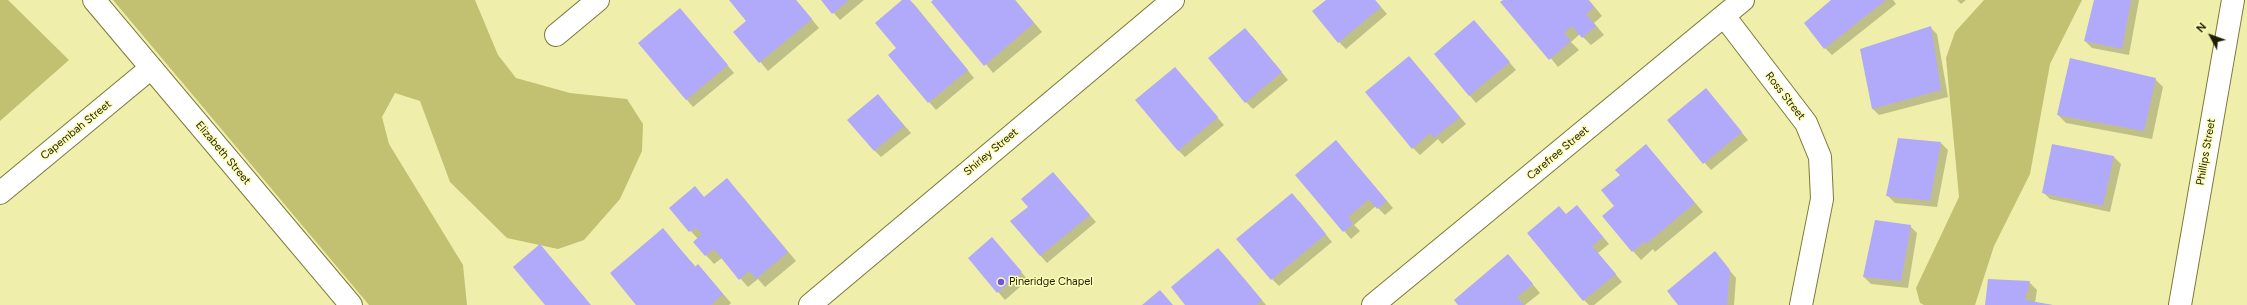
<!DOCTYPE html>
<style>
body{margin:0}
#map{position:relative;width:2247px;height:305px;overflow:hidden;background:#efefab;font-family:Figtree,sans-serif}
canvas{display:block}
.north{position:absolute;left:2191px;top:16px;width:40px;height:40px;-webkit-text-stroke:3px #fcfcb8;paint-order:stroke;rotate:311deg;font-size:11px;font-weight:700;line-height:16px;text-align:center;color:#1e1e03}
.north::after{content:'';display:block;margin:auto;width:14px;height:18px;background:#1e1e03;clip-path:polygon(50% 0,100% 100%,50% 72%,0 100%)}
</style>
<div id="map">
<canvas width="2247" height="305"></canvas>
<div class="north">N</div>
</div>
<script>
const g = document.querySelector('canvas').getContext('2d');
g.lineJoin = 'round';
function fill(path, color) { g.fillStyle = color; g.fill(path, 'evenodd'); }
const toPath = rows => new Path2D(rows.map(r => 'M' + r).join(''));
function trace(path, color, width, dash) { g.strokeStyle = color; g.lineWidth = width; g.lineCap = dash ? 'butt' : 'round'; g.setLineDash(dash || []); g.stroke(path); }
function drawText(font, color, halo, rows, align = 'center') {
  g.font = font + ' Figtree,sans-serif'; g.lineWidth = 3; g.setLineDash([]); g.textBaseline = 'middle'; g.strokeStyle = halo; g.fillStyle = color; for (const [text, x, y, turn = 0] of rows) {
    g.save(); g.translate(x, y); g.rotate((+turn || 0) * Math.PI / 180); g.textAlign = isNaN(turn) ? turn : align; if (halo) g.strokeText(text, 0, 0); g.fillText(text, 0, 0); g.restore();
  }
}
fill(toPath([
 [0,0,8,0,69,60,0,121],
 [113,0,475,0,498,55,516,78,570,93,627,99,643,124,642,151,620,199,584,240,558,249,507,238,450,182,420,101,395,93,382,117,389,144,463,265,467,305,369,305],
 [1984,0,2082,0,2050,64,2030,174,1994,246,1975,305,1924,305,1920,303,1916,288,1959,197,1946,58,1955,32]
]), '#c2c071');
fill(toPath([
 [730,0,796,0,819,28,768,71,735,32,748,21],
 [822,0,864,0,840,20],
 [903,0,909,0,914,4,974,78,936,110,889,55,897,48],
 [935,0,1015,0,1042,32,993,73],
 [1327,0,1375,0,1387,14,1346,49,1339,42],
 [1504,0,1589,0,1602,16,1594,23,1604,35,1591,45,1580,34,1571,42,1579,50,1558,67],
 [1833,0,1893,0,1896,4,1832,55,1825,48],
 [1957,0,1966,0,1961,4],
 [2095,0,2139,0,2129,55,2092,48,2085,41],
 [680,9,734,73,693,107,639,43],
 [1474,21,1516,70,1476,103,1435,54],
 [1930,27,1937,34,1948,97,1879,115,1872,108],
 [1252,36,1288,80,1253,109,1246,102],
 [1409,57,1466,124,1442,144,1438,139,1420,155,1413,148],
 [1175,68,1224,125,1185,157,1178,150],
 [2155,79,2163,87,2152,139,2066,123,2058,115],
 [1712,97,1748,140,1711,170,1668,121],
 [885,103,911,133,881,157,874,150],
 [1336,141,1393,208,1385,215,1376,206,1354,225,1360,231,1351,239,1296,175],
 [1941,143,1948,150,1937,207,1895,203,1888,196],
 [1646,145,1703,212,1655,252,1653,249,1641,260,1633,251,1616,206,1621,175],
 [2053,145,2114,157,2121,164,2110,212,2050,199,2043,192],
 [1053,173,1096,222,1047,263,1011,222,1030,207],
 [695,188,705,198,735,188,796,261,765,287,758,279,748,287,722,258,714,264,694,242,698,239,670,208],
 [1299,201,1332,242,1279,286,1272,279],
 [1584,214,1609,244,1598,253,1622,282,1594,305,1589,305,1584,300,1528,233,1567,215],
 [1910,226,1917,233,1908,288,1871,284,1864,277],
 [663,230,696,267,698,265,706,274,731,303,729,305,638,305],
 [999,246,1028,280,1005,300,969,258],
 [1218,249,1225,256,1266,305,1187,305],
 [1508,255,1540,293,1525,305,1459,305],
 [1721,260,1736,278,1734,305,1679,305],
 [2029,282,2037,290,2035,303,2053,305,1986,305]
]), '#0003');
fill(toPath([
 [729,0,796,0,812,19,759,63,733,32,746,21],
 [821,0,849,0,832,14],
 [902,0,910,0,968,70,928,103,888,55,896,48,875,23],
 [933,0,1015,0,1034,23,984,66,931,2],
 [1326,0,1375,0,1381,7,1338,43,1312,11],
 [1503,0,1588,0,1594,7,1586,14,1596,26,1582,38,1572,26,1564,33,1571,41,1549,60,1500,2],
 [1831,0,1886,0,1824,49,1804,23],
 [2094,0,2131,0,2122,49,2084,41],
 [680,8,728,65,686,100,638,43],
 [1474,20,1510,62,1469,96,1434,54],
 [1931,26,1941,90,1872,109,1860,49],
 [1245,28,1282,72,1245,103,1208,58],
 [1409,56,1460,117,1434,138,1430,133,1412,149,1365,92],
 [2070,58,2156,78,2144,131,2057,115],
 [1175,67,1218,117,1178,151,1135,100],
 [1706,88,1742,132,1703,164,1667,120],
 [878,94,904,126,874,151,847,120],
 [1898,138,1941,142,1930,201,1886,196],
 [1336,140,1387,201,1377,209,1369,199,1348,217,1353,224,1343,232,1295,175],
 [1646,144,1695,203,1646,244,1644,242,1632,252,1602,216,1614,206,1601,190,1620,175,1615,170],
 [2052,144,2114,156,2103,206,2042,193],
 [1053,172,1090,215,1040,256,1010,221,1028,207,1021,199],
 [727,178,788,252,756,279,749,271,739,280,714,249,705,256,693,242,702,234,696,228,689,232,669,208,695,186,704,197],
 [1292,193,1326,234,1271,280,1236,239],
 [1577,205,1603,237,1592,246,1616,274,1583,301,1527,233,1559,206,1566,214],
 [1875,220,1911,225,1901,281,1863,277],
 [663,228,695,267,698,264,723,294,711,305,636,305,610,273],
 [992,237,1022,272,997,293,968,258],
 [540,244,591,305,545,305,513,267],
 [1218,248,1262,300,1256,305,1185,305,1171,287],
 [1715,251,1730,270,1727,305,1678,305,1667,291],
 [1508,254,1533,284,1517,297,1524,305,1458,305,1454,300],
 [1988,279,2030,281,2025,300,2053,305,1985,305],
 [1160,290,1173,305,1142,305]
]), '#b1a9f9');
const street = toPath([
 [1724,16,1806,123,1820,157,1822,199,1801,305],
 [556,35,598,0],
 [0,193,151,68],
 [810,305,1173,0],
 [1373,305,1743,0],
 [2180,305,2233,0]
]);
const secondary = toPath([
 [94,0,351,305]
]);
trace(street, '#7a7939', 24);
trace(secondary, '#7a7939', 24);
trace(street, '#fff', 22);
trace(secondary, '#fff', 22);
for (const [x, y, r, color] of [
 [1001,282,4,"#6f57d1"]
]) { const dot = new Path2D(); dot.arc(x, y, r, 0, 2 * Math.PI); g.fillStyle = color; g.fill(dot); trace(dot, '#fcfcb8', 1.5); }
drawText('11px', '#1e1e03', '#fcfcb8', [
 ["Ross Street",1785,96,52],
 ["Capembah Street",76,130,-39],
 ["Shirley Street",991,152,-40],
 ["Phillips Street",2206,152,-80],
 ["Elizabeth Street",223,153,50],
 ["Carefree Street",1558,153,-40]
]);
drawText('11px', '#1e1e03', '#fcfcb8', [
 ["Pineridge Chapel",1009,282]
], 'left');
</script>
